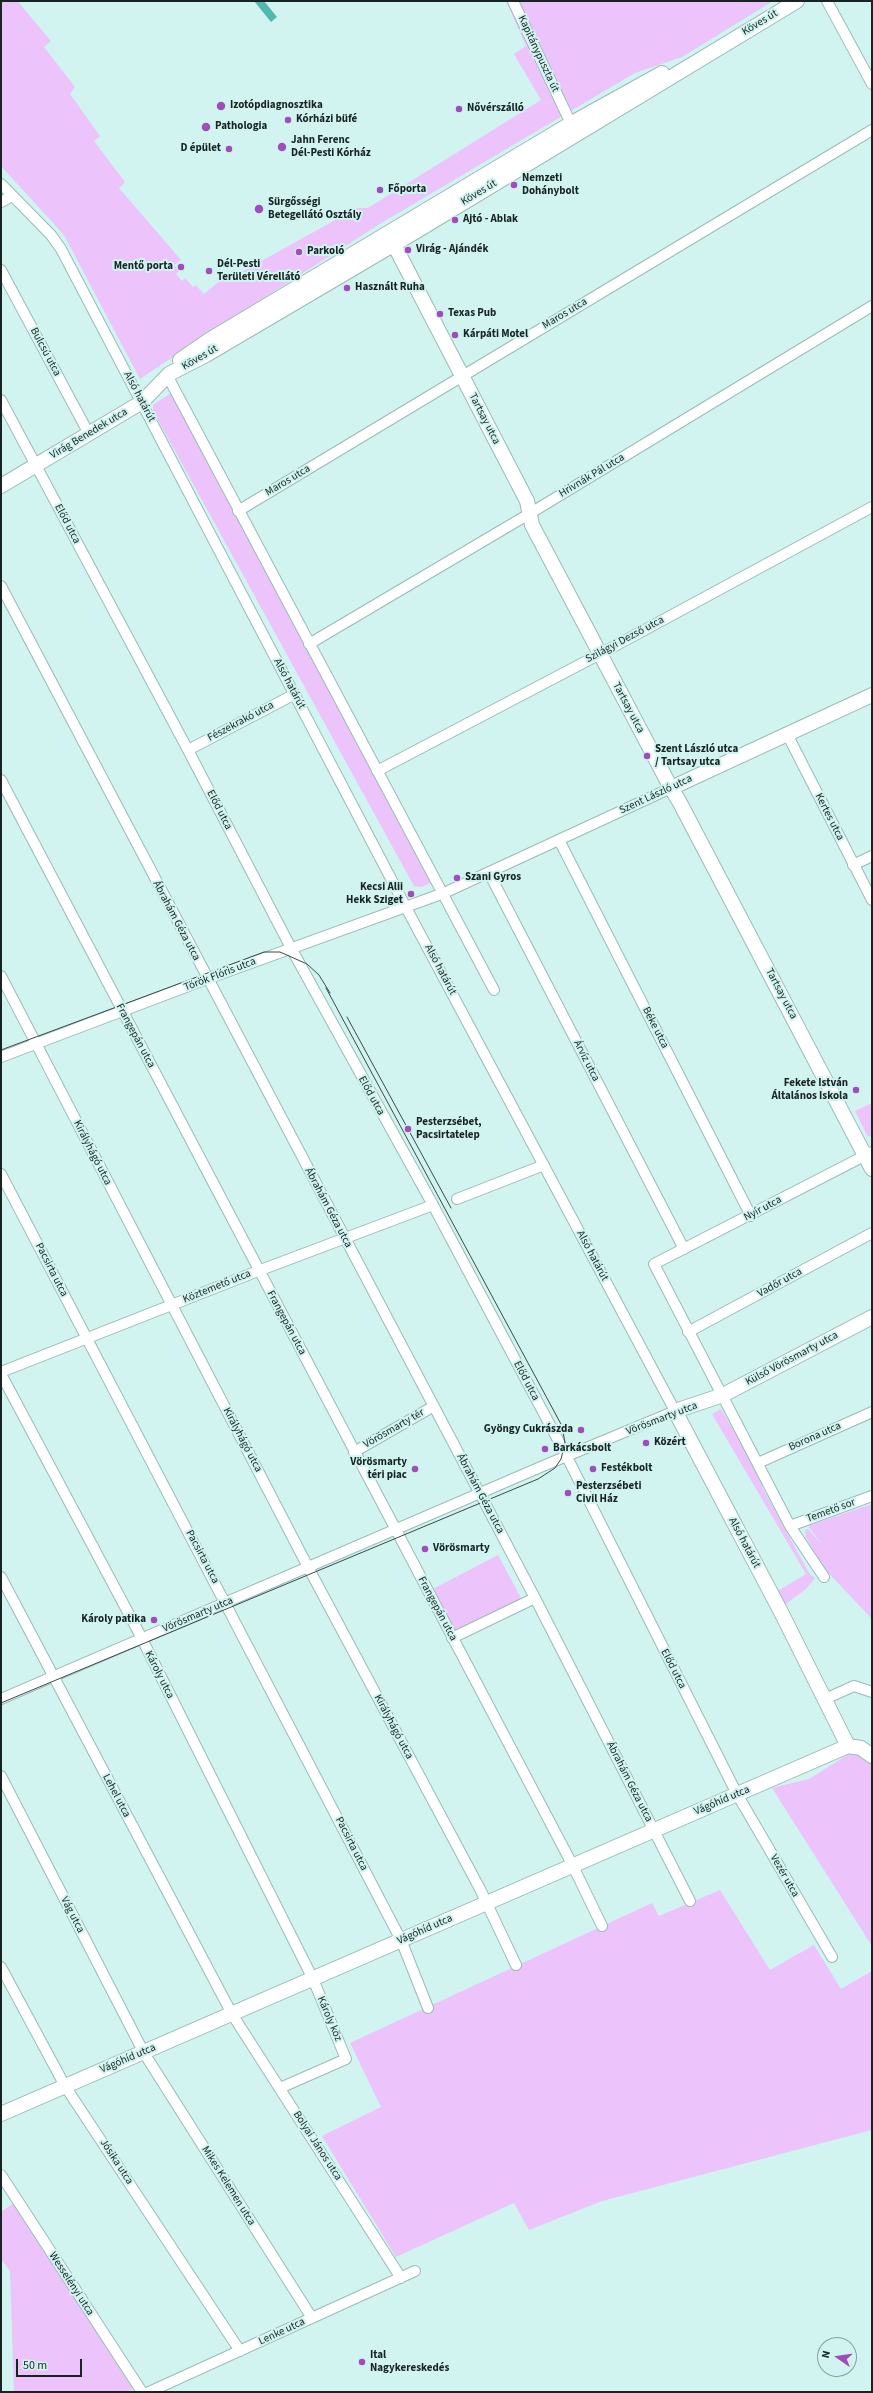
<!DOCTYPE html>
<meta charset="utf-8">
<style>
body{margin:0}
#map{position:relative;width:873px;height:2393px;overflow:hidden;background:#d1f4f0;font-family:"Source Sans 3",sans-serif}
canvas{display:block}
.frame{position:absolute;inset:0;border:2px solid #172423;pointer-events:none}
.north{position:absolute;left:817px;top:2337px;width:40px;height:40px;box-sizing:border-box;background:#d1f4f0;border:1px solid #87a19e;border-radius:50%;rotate:283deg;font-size:11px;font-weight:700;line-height:16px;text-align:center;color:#172423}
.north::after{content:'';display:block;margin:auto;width:14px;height:18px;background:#a04cba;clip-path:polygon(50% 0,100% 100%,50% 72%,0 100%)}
.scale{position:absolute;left:16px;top:2359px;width:66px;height:18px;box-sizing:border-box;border:2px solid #172423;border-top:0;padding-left:5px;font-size:12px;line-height:14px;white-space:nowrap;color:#172423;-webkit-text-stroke:3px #d1f4f0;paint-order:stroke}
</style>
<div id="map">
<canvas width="873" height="2393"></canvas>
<div class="frame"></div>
<div class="north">N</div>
<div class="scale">50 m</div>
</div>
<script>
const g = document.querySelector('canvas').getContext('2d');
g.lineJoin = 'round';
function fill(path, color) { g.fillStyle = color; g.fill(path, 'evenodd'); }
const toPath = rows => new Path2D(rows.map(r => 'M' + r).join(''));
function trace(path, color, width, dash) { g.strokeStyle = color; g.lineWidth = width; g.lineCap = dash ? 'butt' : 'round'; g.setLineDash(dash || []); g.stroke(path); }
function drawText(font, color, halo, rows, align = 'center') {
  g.font = font + ' "Source Sans 3",sans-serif'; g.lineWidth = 4; g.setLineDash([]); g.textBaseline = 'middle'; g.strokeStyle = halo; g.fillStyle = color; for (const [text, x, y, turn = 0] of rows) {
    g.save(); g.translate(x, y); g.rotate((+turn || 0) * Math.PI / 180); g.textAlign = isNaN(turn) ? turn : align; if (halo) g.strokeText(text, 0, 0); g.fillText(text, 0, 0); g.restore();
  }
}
fill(toPath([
 [1,1,21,1,19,3,51,41,44,47,75,87,70,94,100,136,94,141,125,182,119,188,181,260,174,265,179,271,176,274,182,281,185,278,193,287,196,285,204,294,233,270,238,274,357,208,368,208,541,100,514,54,526,46,506,1,773,1,682,57,635,73,383,222,207,334,140,379,64,235,1,166],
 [171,393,433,878,430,883,421,887,414,886,153,411,153,405],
 [872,1103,872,1135,868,1137,855,1111],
 [721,1409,761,1477,762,1487,809,1573,815,1578,806,1589,783,1606,776,1592,806,1574,712,1414],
 [872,1504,872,1619,820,1564,806,1537,805,1530,808,1529,823,1546,808,1526],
 [498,1555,522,1600,457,1634,433,1589],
 [849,1754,857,1754,872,1763,872,1946,772,1788,809,1779],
 [720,1890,770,1970,814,1945,841,1989,872,1971,872,2130,602,2201,529,2230,514,2203,396,2257,322,2136,381,2107,350,2043,652,1903,659,1916],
 [14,2203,133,2389,127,2392,14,2392,10,2271,1,2259,1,2212]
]), '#ecc3fa');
fill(toPath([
 [254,1,264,1,277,17,271,22]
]), '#52b8ae');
const street = toPath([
 [513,1,574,130],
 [827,1,872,84],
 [1,184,51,235,61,249,410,915,675,1411,543,1466,1,1699],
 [1,202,12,196],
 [1,270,89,434],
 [167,375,494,990],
 [1,400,188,750,291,948,433,1205,567,1457,737,1794,832,1957],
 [238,511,872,130],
 [1,586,535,1598,690,1901],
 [309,644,529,514,872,306],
 [787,734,872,900],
 [188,750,295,694],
 [377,771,600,654,872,507],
 [1,780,572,1864,602,1926],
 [559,840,751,1216],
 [853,865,872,856],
 [489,873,684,1249],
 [1,976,308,1567,480,1889,516,1965],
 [1,1057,207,979,444,893,671,788],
 [1,1174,401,1940,428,2008],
 [457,1199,544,1165],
 [688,1332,872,1233],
 [1,1372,258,1271,433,1205],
 [1,1374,139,1633,313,1979,346,2059,280,2088],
 [354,1452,434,1406],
 [758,1463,872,1412],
 [790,1526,872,1496],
 [1,1577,232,2014,401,2278],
 [824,1577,790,1526,654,1264,872,1152],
 [452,1638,535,1598],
 [825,1699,854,1686,872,1692],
 [1,1776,144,2053,312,2318],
 [1,1967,65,2086,240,2351],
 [1,2175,142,2392],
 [149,2392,415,2271]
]);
const secondary = toPath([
 [388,233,527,501,532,525,671,788,679,801,872,1169],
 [180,360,209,340,570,124,662,73],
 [1,486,142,402,169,374,206,355,420,229,797,1],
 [671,788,872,695],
 [848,1746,781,1612,675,1411,723,1395,872,1317],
 [1,2114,848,1746,861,1748,872,1756]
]);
trace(street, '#99bbb7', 12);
trace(secondary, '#99bbb7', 16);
trace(street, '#fff', 10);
trace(secondary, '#fff', 14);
trace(toPath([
 [347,1017,451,1208],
 [1,1050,264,952,280,952,307,964,319,975,330,993],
 [1,1703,538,1479,555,1468,561,1459,565,1443,562,1426,326,988]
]), '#394a48', 1);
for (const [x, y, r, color] of [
 [221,106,5,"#a04cba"],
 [459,109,4,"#a04cba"],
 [288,120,4,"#a04cba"],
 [206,127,5,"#a04cba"],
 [282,147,5,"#a04cba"],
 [229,149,4,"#a04cba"],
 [514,185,4,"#a04cba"],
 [380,190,4,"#a04cba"],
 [259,209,5,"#a04cba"],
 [455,220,4,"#a04cba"],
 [408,250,4,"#a04cba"],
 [299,252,4,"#a04cba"],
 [181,267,4,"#a04cba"],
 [209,271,4,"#a04cba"],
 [347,288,4,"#a04cba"],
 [440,314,4,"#a04cba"],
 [455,335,4,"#a04cba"],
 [647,756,4,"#a04cba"],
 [457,878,4,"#a04cba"],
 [411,894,4,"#a04cba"],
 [856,1090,4,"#a04cba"],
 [408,1129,4,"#a04cba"],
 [581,1430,4,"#a04cba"],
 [646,1443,4,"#a04cba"],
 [545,1449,4,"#a04cba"],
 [415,1469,4,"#a04cba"],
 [593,1469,4,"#a04cba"],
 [568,1493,4,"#a04cba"],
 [425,1549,4,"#a04cba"],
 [154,1620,4,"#a04cba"],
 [362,2362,4,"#a04cba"]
]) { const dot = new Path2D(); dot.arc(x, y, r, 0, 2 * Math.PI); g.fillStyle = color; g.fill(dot); trace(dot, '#d1f4f0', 1.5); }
drawText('11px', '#172423', '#d1f4f0', [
 ["Köves út",760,23,-31],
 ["Kapitánypuszta út",538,54,65],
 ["Köves út",479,193,-31],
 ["Maros utca",565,314,-31],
 ["Bulcsú utca",45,352,62],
 ["Köves út",200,358,-30],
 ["Alsó határút",139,397,62],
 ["Tartsay utca",484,419,63],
 ["Virág Benedek utca",89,434,-31],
 ["Hrivnák Pál utca",592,476,-31],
 ["Maros utca",288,481,-31],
 ["Előd utca",67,524,62],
 ["Szilágyi Dezső utca",625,640,-28],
 ["Alsó határút",289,684,62],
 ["Tartsay utca",628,708,62],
 ["Fészekrakó utca",241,722,-28],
 ["Szent László utca",656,795,-25],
 ["Előd utca",219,810,63],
 ["Kertes utca",829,817,63],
 ["Ábrahám Géza utca",176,921,62],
 ["Alsó határút",440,970,62],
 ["Török Flóris utca",220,975,-21],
 ["Tartsay utca",781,994,62],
 ["Béke utca",655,1028,63],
 ["Frangepán utca",135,1036,62],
 ["Árvíz utca",586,1061,63],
 ["Előd utca",371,1096,61],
 ["Királyhágó utca",92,1153,63],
 ["Ábrahám Géza utca",328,1208,62],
 ["Nyír utca",763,1209,-28],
 ["Alsó határút",592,1256,62],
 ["Pacsirta utca",51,1270,63],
 ["Vadőr utca",780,1283,-29],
 ["Köztemető utca",217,1287,-22],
 ["Frangepán utca",286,1323,62],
 ["Külső Vörösmarty utca",792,1359,-28],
 ["Előd utca",526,1381,62],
 ["Vörösmarty utca",662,1419,-21],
 ["Vörösmarty tér",394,1429,-30],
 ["Borona utca",815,1437,-24],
 ["Királyhágó utca",242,1440,62],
 ["Ábrahám Géza utca",480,1494,62],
 ["Temető sor",831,1511,-20],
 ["Alsó határút",744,1543,62],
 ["Pacsirta utca",202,1557,62],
 ["Frangepán utca",437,1609,62],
 ["Vörösmarty utca",198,1615,-23],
 ["Előd utca",673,1669,63],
 ["Károly utca",159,1675,63],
 ["Királyhágó utca",393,1727,62],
 ["Ábrahám Géza utca",629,1782,63],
 ["Lehel utca",116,1796,62],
 ["Vágóhíd utca",722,1801,-23],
 ["Pacsirta utca",351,1844,63],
 ["Vezér utca",784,1876,60],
 ["Vág utca",72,1915,63],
 ["Vágóhíd utca",425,1930,-24],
 ["Károly köz",329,2019,67],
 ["Vágóhíd utca",128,2059,-23],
 ["Bolyai János utca",317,2146,57],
 ["Jósika utca",116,2162,57],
 ["Mikes Kelemen utca",228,2186,58],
 ["Wesselényi utca",71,2284,57],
 ["Lenke utca",282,2332,-25]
]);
drawText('bold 11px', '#172423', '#d1f4f0', [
 ["Izotópdiagnosztika",230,106],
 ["Nővérszálló",467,109],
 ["Kórházi büfé",296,120],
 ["Pathologia",215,127],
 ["Jahn Ferenc",291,141],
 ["Dél-Pesti Kórház",291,154],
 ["D épület",221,149,"right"],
 ["Nemzeti",522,179],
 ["Dohánybolt",522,192],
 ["Főporta",388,190],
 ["Sürgősségi",268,203],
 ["Betegellátó Osztály",268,216],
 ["Ajtó - Ablak",463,220],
 ["Virág - Ajándék",416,250],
 ["Parkoló",307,252],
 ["Dél-Pesti",217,265],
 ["Területi Vérellátó",217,278],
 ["Mentő porta",173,267,"right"],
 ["Használt Ruha",355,288],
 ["Texas Pub",448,314],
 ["Kárpáti Motel",463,335],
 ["Szent László utca",655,750],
 ["/ Tartsay utca",655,763],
 ["Szani Gyros",465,878],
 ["Kecsi Alii",403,888,"right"],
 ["Hekk Sziget",403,901,"right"],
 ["Fekete István",848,1084,"right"],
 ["Általános Iskola",848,1097,"right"],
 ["Pesterzsébet,",416,1123],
 ["Pacsirtatelep",416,1136],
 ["Gyöngy Cukrászda",573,1430,"right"],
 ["Közért",654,1443],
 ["Barkácsbolt",553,1449],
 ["Vörösmarty",407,1463,"right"],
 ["téri piac",407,1476,"right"],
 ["Festékbolt",601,1469],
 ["Pesterzsébeti",576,1487],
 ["Civil Ház",576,1500],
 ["Vörösmarty",433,1549],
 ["Károly patika",146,1620,"right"],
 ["Ital",370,2356],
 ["Nagykereskedés",370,2369]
], 'left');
</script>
